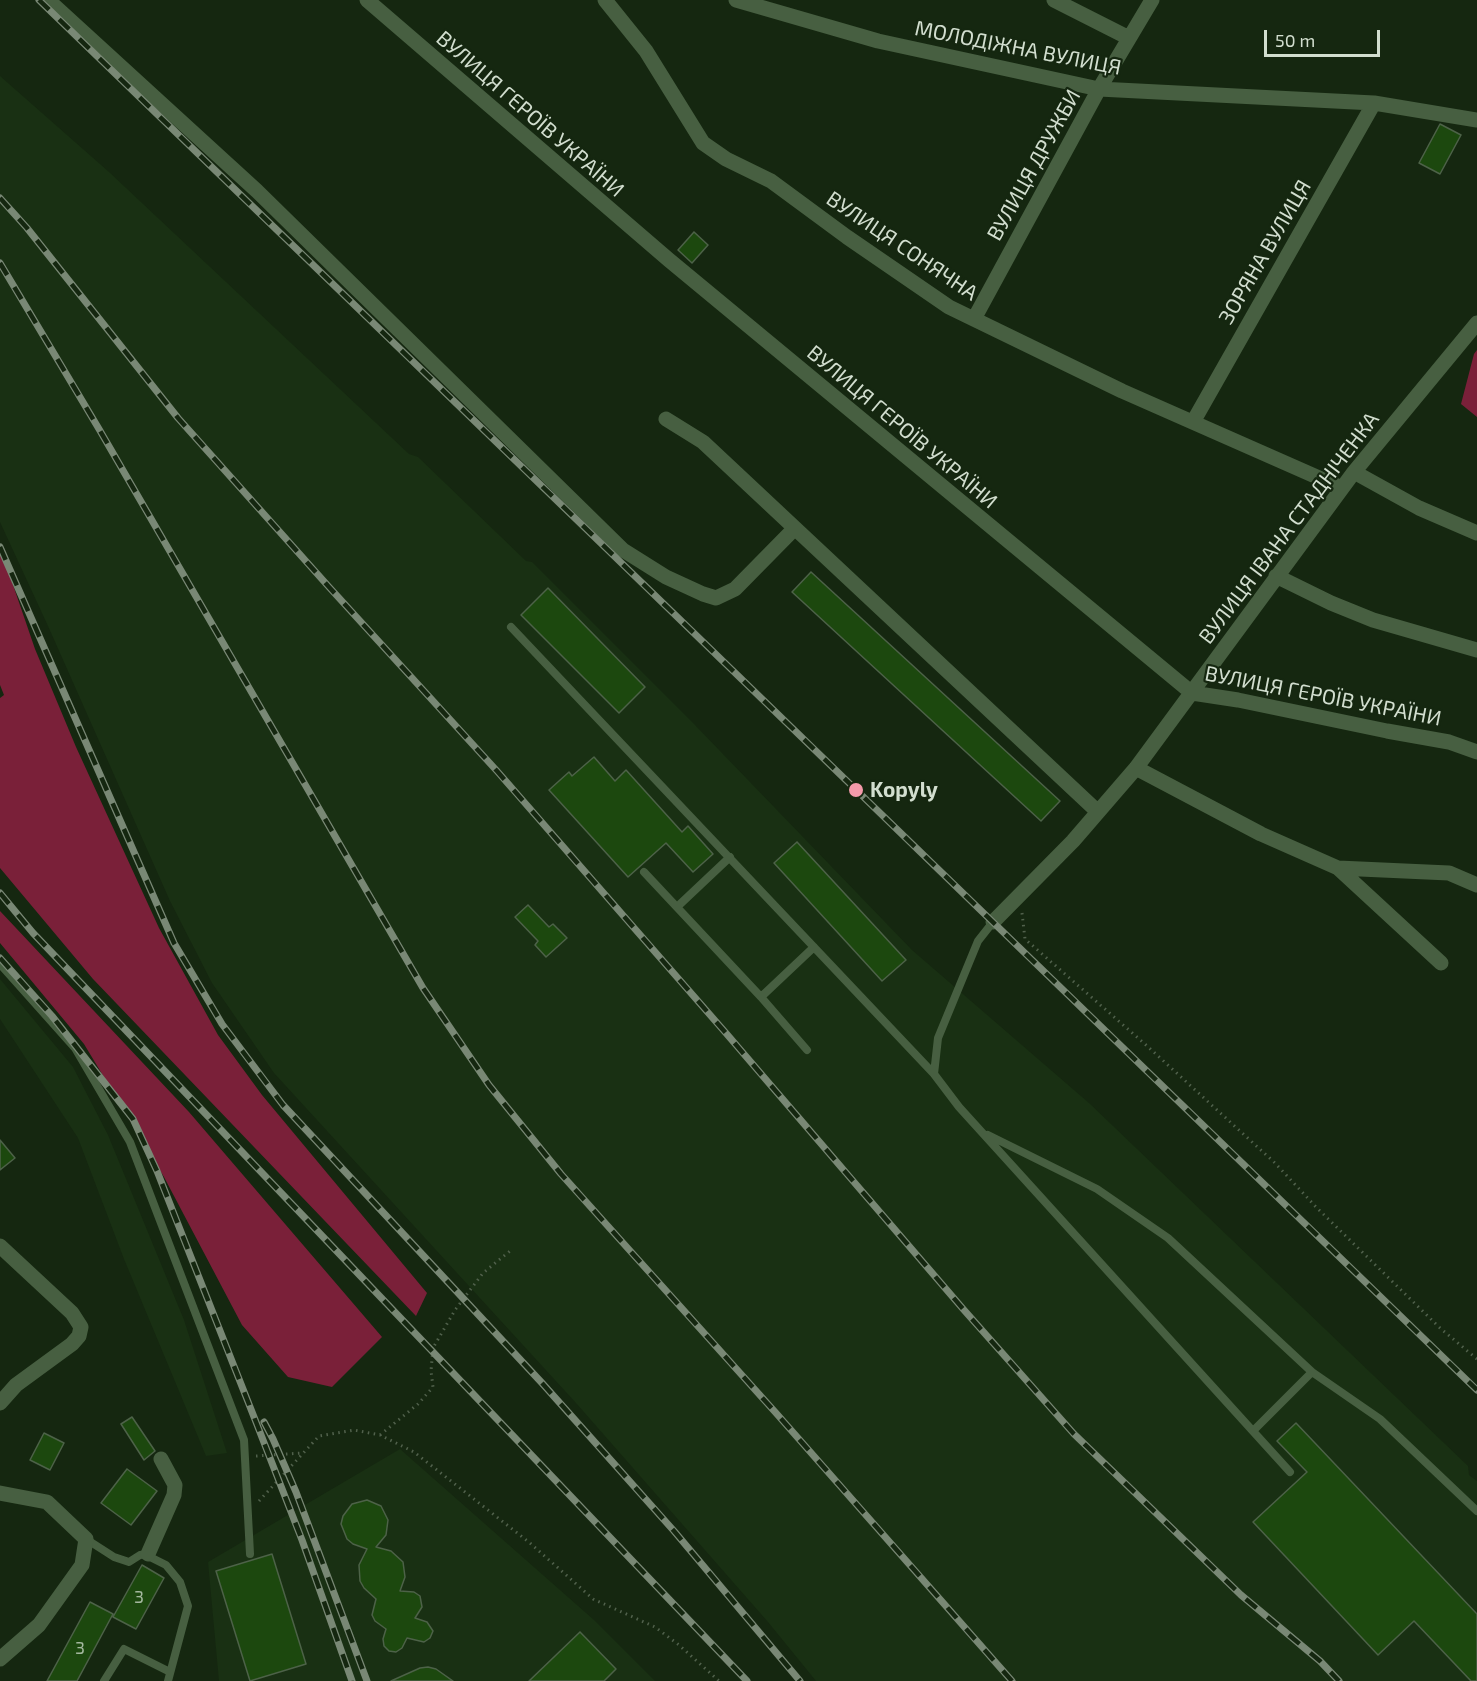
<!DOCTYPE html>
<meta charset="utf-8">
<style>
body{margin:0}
#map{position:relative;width:1477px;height:1681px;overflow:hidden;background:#152710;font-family:"Exo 2",sans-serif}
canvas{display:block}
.scale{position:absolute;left:1264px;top:30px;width:116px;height:27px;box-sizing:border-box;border:3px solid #d2decf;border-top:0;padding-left:8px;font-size:18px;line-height:21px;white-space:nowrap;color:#d2decf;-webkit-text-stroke:4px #152710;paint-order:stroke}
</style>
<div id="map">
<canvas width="1477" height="1681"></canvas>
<div class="scale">50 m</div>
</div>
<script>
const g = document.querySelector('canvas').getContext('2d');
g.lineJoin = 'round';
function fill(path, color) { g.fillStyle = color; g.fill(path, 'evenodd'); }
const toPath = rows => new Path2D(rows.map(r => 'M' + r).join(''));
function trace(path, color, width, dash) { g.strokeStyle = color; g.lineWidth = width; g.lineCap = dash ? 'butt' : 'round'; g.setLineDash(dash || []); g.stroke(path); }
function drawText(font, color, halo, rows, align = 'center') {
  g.font = font + ' "Exo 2",sans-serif'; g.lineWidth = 4.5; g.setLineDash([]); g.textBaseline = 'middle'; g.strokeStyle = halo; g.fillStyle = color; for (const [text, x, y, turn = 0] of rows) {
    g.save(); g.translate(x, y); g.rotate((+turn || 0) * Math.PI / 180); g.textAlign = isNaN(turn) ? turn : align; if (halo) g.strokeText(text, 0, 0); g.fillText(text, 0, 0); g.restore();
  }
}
fill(toPath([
 [0,76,109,172,409,454,418,457,526,561,532,562,694,724,912,950,1089,1103,1468,1466,1469,1475,1477,1481,1477,1681,816,1681,768,1622,576,1403,274,1073,212,983,170,901,48,626,0,522],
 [0,979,73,1067,108,1135,184,1320,227,1453,206,1456,124,1259,78,1138,0,1019],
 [400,1449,594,1620,655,1681,219,1681,208,1562]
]), '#193013');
fill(toPath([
 [1477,350,1477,417,1461,404,1474,354],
 [0,547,35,649,76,747,159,928,218,1035,262,1095,427,1293,416,1316,93,979,0,868,0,698,4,695,0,685],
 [0,911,189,1112,382,1337,332,1387,288,1377,242,1325,164,1177,84,1044,0,943]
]), '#7a2039');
const building = toPath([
 [1440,124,1461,135,1440,174,1419,163,1440,124],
 [694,232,708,245,692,263,678,250,694,232],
 [811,572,1060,801,1041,821,792,592,811,572],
 [548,588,645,687,619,713,521,615,548,588],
 [594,757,615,781,626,770,682,832,688,826,713,854,693,872,666,843,628,877,549,790,569,772,572,776,594,757],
 [797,842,906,960,882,981,774,863,797,842],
 [528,905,549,927,553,924,567,938,546,957,535,945,538,941,515,917,528,905],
 [0,1140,15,1158,0,1170,0,1140],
 [132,1417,155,1451,144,1460,121,1424,132,1417],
 [1296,1423,1477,1614,1477,1681,1471,1681,1414,1621,1378,1655,1253,1522,1307,1472,1277,1441,1296,1423],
 [44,1433,64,1443,50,1470,30,1460,44,1433],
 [127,1469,157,1491,131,1525,101,1503,127,1469],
 [367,1500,381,1506,388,1520,386,1535,376,1547,391,1551,403,1562,405,1577,400,1591,414,1592,420,1596,422,1607,415,1618,427,1622,433,1631,430,1638,424,1642,407,1638,402,1648,396,1652,389,1651,384,1646,383,1639,386,1629,375,1621,372,1615,376,1599,364,1588,360,1581,359,1565,367,1549,353,1544,347,1539,341,1524,343,1516,352,1504,367,1500],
 [272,1554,306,1664,250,1681,216,1571,272,1554],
 [142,1565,164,1578,136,1629,113,1617,142,1565],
 [90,1602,113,1614,77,1681,47,1681,90,1602],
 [580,1632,616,1669,604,1681,529,1681,580,1632],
 [428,1667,436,1669,453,1681,391,1681,420,1668,428,1667]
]);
fill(building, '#1c480e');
trace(building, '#4d6248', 1.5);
trace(toPath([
 [1022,913,1025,939,1146,1045,1275,1163,1316,1207,1440,1328,1477,1359],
 [380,1435,418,1404,433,1387,431,1371,433,1348,455,1310,483,1273,510,1251],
 [256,1456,303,1453],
 [259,1501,319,1436,354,1430,380,1435,414,1452,530,1543,593,1599,655,1627,679,1645,719,1681]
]), '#51614c', 3, [1.5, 4.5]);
trace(toPath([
 [511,627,934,1074],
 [644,872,761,997],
 [677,907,730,857],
 [993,922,978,941,938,1038,934,1074,959,1107,1290,1472],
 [0,964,75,1048,130,1142,244,1440,250,1554],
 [807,1050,761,997,814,947],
 [988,1135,1097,1189,1168,1238,1312,1372],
 [1253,1431,1312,1372,1380,1419,1477,1511],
 [86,1539,114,1557,129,1562,140,1555,148,1554,150,1557,166,1565,180,1582,188,1606,168,1681],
 [104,1681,124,1649,170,1672]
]), '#475f41', 8);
trace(toPath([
 [48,0,257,191,623,550,666,577,703,594,716,598,735,589,795,528],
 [367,0,669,260,1192,693,1238,700,1387,731,1449,742,1477,752],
 [605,0,646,51,703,143,726,159,771,181,847,237,949,307,1122,391,1342,488],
 [736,0,878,41,1099,89,1374,103,1477,120],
 [1054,0,1129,38],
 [974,319,1099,89,1152,0],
 [666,419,703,442,1098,812],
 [1193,422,1374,103],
 [1354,472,1419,508,1477,533],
 [1276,576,1331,603,1373,620,1477,650],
 [1136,768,1261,834,1338,868,1441,963],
 [1338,868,1449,873,1477,885],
 [993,922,1073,841,1136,768,1354,472,1477,323],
 [0,1246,72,1313,81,1327,79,1336,72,1344,16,1385,0,1403],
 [0,1493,47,1502,86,1539,82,1565,39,1625,0,1659],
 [148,1554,174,1495,175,1485,161,1459]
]), '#475f41', 15);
const rail = toPath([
 [39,0,1477,1390],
 [0,198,27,228,178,418,329,587,497,771,725,1032,964,1310,1074,1434,1241,1595,1320,1661,1339,1681],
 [0,263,99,429,423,988,489,1085,561,1174,776,1413,1012,1681],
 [0,547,174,943,222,1024,283,1105,542,1383,674,1531,800,1681],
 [0,893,33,933,747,1681],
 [0,958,52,1016,133,1119,157,1171,256,1422,302,1540,352,1681],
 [264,1422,273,1439,296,1492,367,1681]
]);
trace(rail, '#798875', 7);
trace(rail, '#152710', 4.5, [14]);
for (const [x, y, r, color] of [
 [856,790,8,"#f39aaa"]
]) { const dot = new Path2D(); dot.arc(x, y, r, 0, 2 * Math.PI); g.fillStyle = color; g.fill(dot); trace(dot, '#152710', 2); }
drawText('18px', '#a4b89f', null, [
 ["3",139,1597],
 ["3",80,1648]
]);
drawText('21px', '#d2decf', '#152710', [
 ["МОЛОДІЖНА ВУЛИЦЯ",1018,48,11],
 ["ВУЛИЦЯ ГЕРОЇВ УКРАЇНИ",530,114,41],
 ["ВУЛИЦЯ ДРУЖБИ",1034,165,-61],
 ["ВУЛИЦЯ СОНЯЧНА",902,246,34],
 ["ЗОРЯНА ВУЛИЦЯ",1265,252,-60],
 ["ВУЛИЦЯ ГЕРОЇВ УКРАЇНИ",902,427,40],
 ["ВУЛИЦЯ ІВАНА СТАДНІЧЕНКА",1289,528,-53],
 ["ВУЛИЦЯ ГЕРОЇВ УКРАЇНИ",1323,696,11]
]);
drawText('bold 21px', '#d2decf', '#152710', [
 ["Kopyly",870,790]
], 'left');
</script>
